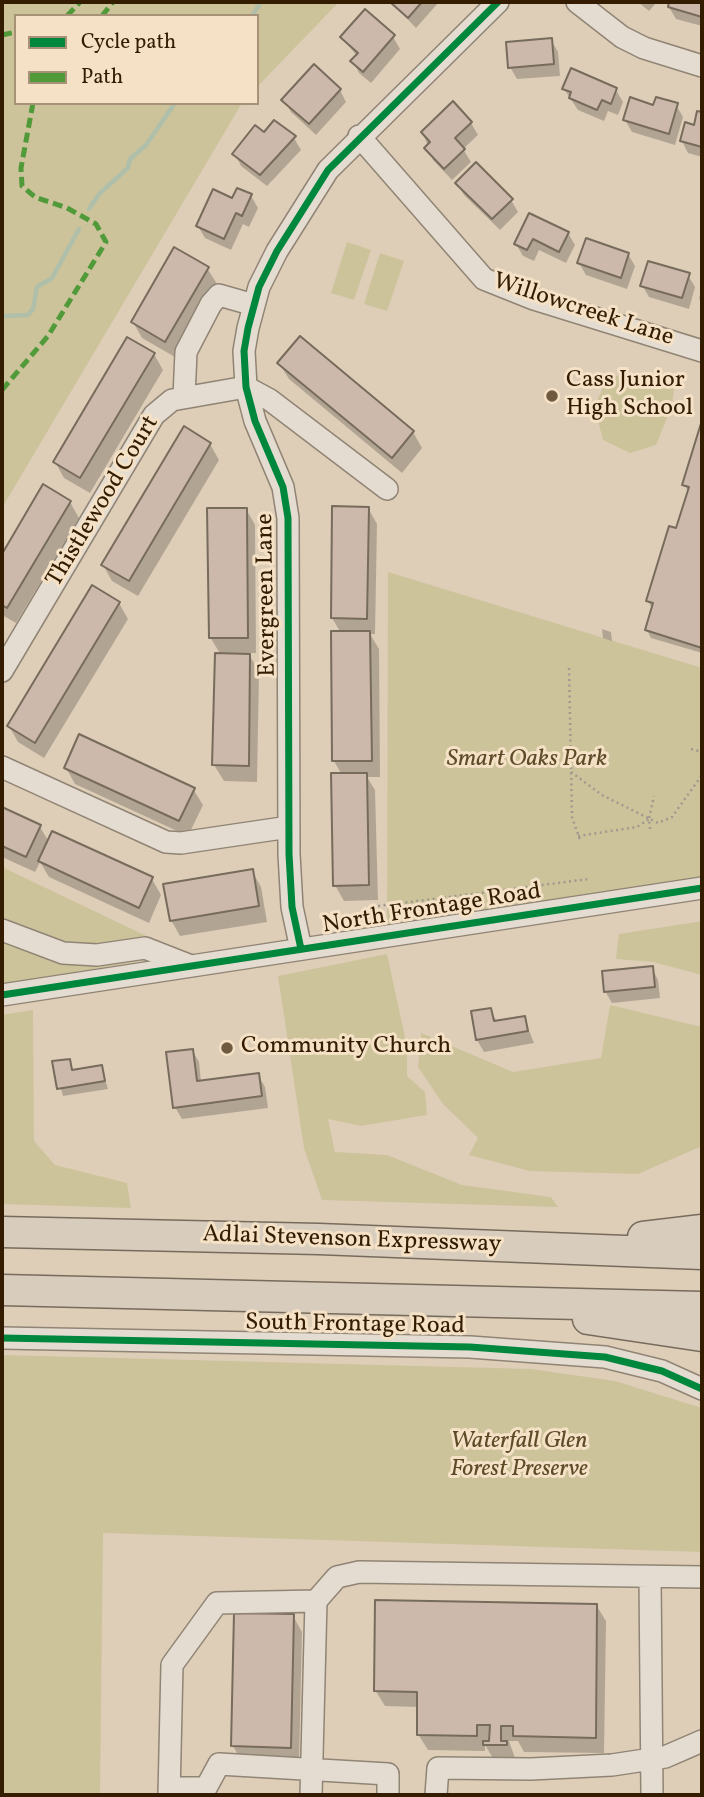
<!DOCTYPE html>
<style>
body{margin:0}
#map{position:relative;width:704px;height:1797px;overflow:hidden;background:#deceb8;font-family:Vollkorn,serif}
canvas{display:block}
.frame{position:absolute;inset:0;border:4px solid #331c00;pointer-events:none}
.legend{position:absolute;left:14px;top:14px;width:245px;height:91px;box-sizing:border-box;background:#f4e1c6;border:2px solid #a79277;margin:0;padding:9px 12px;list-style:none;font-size:21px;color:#331c00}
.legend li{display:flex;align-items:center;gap:14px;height:35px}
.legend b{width:35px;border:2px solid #a79277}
</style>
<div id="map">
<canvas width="704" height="1797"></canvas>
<div class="frame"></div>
<ul class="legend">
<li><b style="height:9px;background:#00873e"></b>Cycle path</li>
<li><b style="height:9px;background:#519a39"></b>Path</li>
</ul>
</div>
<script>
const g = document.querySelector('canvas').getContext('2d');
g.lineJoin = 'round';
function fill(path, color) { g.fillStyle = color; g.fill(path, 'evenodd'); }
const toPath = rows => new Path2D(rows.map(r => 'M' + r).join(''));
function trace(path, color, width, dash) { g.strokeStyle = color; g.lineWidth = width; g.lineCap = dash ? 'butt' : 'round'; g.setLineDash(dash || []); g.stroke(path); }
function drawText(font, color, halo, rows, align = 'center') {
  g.font = font + ' Vollkorn,serif'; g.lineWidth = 6; g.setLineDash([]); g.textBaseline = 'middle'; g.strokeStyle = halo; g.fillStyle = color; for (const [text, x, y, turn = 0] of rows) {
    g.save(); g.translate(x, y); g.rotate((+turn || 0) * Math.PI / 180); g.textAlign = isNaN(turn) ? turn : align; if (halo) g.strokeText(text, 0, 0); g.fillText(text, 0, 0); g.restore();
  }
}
fill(toPath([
 [2,2,339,2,257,87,257,16,16,16,16,103,242,103,2,508],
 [347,242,371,250,354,300,331,293],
 [380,253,404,261,387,311,364,304],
 [613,375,674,389,672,405,656,445,630,453,603,440,596,413,597,401,604,385],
 [388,572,702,668,702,877,387,924],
 [2,867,184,954,2,984],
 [702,921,702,975,653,962,616,959,619,934],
 [387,954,407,1046,407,1076,425,1092,427,1115,361,1126,328,1119,335,1152,387,1155,462,1185,551,1197,558,1207,322,1200,304,1148,278,976],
 [610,1005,702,1027,702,1146,638,1174,530,1171,469,1155,478,1138,443,1104,418,1067,421,1033,513,1072,601,1058],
 [33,1010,34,1141,55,1165,127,1183,131,1208,2,1204,2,1015],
 [2,1355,531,1369,615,1381,702,1408,702,1552,103,1533,100,1795,2,1795]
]), '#ccc39b');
fill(toPath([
 [391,2,439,2,416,28],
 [638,2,657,2,649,11],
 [671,2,702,2,702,26,676,19,669,7],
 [393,37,400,49,371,83,359,73,353,61,357,56,342,38],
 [551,40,558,52,560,76,517,79,510,67],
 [564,89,616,90,623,102,618,115,608,111,604,121,578,110],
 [340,90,346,102,316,135,291,112,284,100],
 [676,105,683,117,675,145,632,132,625,120],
 [699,113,702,114,702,157,688,153,682,141,695,127],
 [471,123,478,135,463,149,471,162,452,180,433,160,423,133],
 [265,135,294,138,301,150,267,186,241,166,235,154],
 [457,183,511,200,518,212,500,230,464,195],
 [251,196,258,208,249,227,243,224,231,250,205,238,198,226,233,200],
 [530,215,568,233,575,245,566,263,539,250,534,261,523,256,516,244],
 [628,254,635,266,627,289,586,275,579,263],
 [207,268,217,284,175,357,142,338,133,322],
 [688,275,695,287,689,309,649,297,642,285],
 [702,287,702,304,699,298],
 [154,354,163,370,90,493,64,478,55,462],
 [279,363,413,432,422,448,402,473,289,379],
 [702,424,702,653,651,638,647,630,653,610,648,601,677,530,689,493,684,484],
 [210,444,219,460,138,596,112,581,103,565],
 [44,487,70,502,79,518,16,623,2,615,2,557],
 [368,508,377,524,375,634,370,634,379,649,380,777,367,777,375,790,378,900,344,901,335,885,342,775,334,761,341,633,332,618],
 [246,509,255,525,256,653,248,653,259,671,257,782,224,781,214,765,221,655,210,637],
 [119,603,128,619,44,758,18,742,9,726],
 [602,629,611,632,612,641,603,638],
 [66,768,193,789,203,805,188,836,75,784],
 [2,809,40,827,49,842,152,879,161,895,149,923,49,877,40,862,35,872,2,857],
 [252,871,261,887,267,922,180,936,171,920],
 [652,968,658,980,660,998,612,1003,605,991],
 [490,1010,498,1023,524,1018,534,1043,484,1052,477,1040],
 [192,1050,199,1062,201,1082,258,1075,265,1087,268,1108,182,1119,175,1107],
 [69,1060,74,1072,101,1067,108,1089,63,1096,54,1063],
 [596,1605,606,1621,604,1753,524,1752,518,1741,509,1741,515,1758,494,1760,485,1745,485,1751,428,1750,418,1734,419,1707,385,1706,375,1690],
 [293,1616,302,1632,299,1763,242,1762,233,1746]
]), '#0003');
trace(toPath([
 [252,16,261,2],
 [89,209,99,194,128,168,130,159,146,145,175,103],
 [2,316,28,315,33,309,37,287,52,278,79,229]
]), '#afbfa9', 4.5);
const building = toPath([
 [390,2,422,2,408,18,390,2],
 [669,2,702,2,702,17,668,7,669,2],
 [365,9,395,35,363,72,350,61,358,53,340,37,365,9],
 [552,38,554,64,508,68,506,42,552,38],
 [314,64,341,89,309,124,281,100,314,64],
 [571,68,617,88,611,104,602,100,597,110,569,98,571,92,562,89,571,68],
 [630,97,653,105,656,97,678,103,669,134,623,120,630,97],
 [453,101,472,122,455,138,465,149,444,169,424,148,430,142,421,132,453,101],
 [697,111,702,112,702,147,680,141,685,122,694,125,697,111],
 [274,120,296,136,260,175,232,154,255,125,264,132,274,120],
 [476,162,513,199,492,219,455,183,476,162],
 [237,188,252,194,242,216,236,213,224,239,196,226,213,189,232,198,237,188],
 [529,213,569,232,559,252,533,239,527,250,514,244,529,213],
 [586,238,629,253,621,278,577,263,586,238],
 [174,247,209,267,165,342,131,322,174,247],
 [648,261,690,273,682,298,640,286,648,261],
 [300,336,414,431,392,458,277,363,300,336],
 [127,337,155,353,80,478,53,462,127,337],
 [702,420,702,648,645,630,653,603,646,601,669,526,676,528,689,487,682,485,702,420],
 [184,426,211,443,129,581,101,565,184,426],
 [43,484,71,501,7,608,2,605,2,554,43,484],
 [332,506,369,507,367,619,331,618,332,506],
 [207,508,247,508,248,638,209,638,207,508],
 [92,585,120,602,35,743,7,726,92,585],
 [331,631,370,631,372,761,332,761,331,631],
 [215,653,250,654,249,766,212,765,215,653],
 [79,734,195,788,179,821,64,768,79,734],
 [331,773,367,773,369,885,333,886,331,773],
 [2,807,41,825,26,857,2,846,2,807],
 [52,831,153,877,139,908,38,861,52,831],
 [253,869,259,906,170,921,163,884,253,869],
 [653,966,655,987,604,992,602,971,653,966],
 [491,1008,494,1021,525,1016,528,1031,476,1040,471,1011,491,1008],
 [193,1049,197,1081,259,1073,262,1096,173,1108,166,1052,193,1049],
 [70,1059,72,1070,102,1065,105,1081,57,1089,52,1061,70,1059],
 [375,1600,597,1604,596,1738,513,1736,513,1726,501,1726,501,1741,507,1741,507,1745,483,1745,483,1741,489,1741,490,1725,477,1725,477,1736,417,1735,417,1692,374,1691,375,1600],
 [234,1613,294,1614,291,1748,231,1746,234,1613]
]);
fill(building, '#cdb9ab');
trace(building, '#776b5c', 2);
const minor = toPath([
 [577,2,622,37,644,48,702,66],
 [359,136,484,279,534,299,702,351],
 [184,397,186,352,211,304,219,295,254,305],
 [2,671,154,415,172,400,246,387,270,400,387,489],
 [2,767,166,842,181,843,289,827],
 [2,930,63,953,97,955,145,948,191,966],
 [301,949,292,907,289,854,288,518,283,487,255,421,246,387,244,351,248,328,259,287,277,251,328,170,498,2],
 [2,995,702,888],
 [2,1338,470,1347,605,1357,662,1371,702,1389],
 [650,1577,652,1795],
 [169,1788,206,1788,219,1764,388,1774,388,1795],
 [169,1795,172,1665,217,1603,316,1601,337,1577,359,1572,702,1577],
 [311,1795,316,1601],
 [436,1795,438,1768,531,1769,612,1765,665,1757,702,1741]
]);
const highway = toPath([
 [2,1232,319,1239,702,1254],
 [643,1237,702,1230],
 [2,1290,702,1307],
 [588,1319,702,1336]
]);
trace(minor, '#908474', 24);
trace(highway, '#776b5c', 33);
trace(toPath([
 [569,668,572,817,580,840],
 [691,749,702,752],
 [571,772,602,795,658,823,672,817,702,775],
 [650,829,649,819,654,796],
 [578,836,637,827,649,819],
 [363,922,378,906,589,879]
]), '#a2998e', 2.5, [2, 3.5]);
trace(minor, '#e4dcd1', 21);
trace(highway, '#d8ccbc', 30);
trace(toPath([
 [67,16,80,2],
 [102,16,113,2],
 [2,35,16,32],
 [2,390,48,336,106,242,96,224,67,208,35,197,22,186,21,168,33,103]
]), '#519a39', 5, [10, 5]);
trace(toPath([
 [301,949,292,907,289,854,288,518,283,487,255,421,246,387,244,351,248,328,259,287,277,251,328,170,498,2],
 [2,995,702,888],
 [2,1338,470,1347,605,1357,662,1371,702,1389]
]), '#00873e', 7);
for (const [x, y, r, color] of [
 [552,396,7,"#6f5a40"],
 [227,1048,7,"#6f5a40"]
]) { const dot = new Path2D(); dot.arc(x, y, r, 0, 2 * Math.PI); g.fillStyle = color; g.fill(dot); trace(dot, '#f4e1c6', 2.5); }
drawText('24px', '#331c00', '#f4e1c6', [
 ["Willowcreek Lane",583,311,18],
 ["Thistlewood Court",104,502,-59],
 ["Evergreen Lane",268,595,-91],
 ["North Frontage Road",432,910,-9],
 ["Adlai Stevenson Expressway",352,1241,2],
 ["South Frontage Road",355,1326,1]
]);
drawText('24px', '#331c00', '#f4e1c6', [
 ["Cass Junior",566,382],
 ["High School",566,410],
 ["Community Church",241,1048]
], 'left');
drawText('italic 24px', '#5d4b28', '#f4e1c6', [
 ["Smart Oaks Park",527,761],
 ["Waterfall Glen",519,1443],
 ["Forest Preserve",519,1471]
]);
</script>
